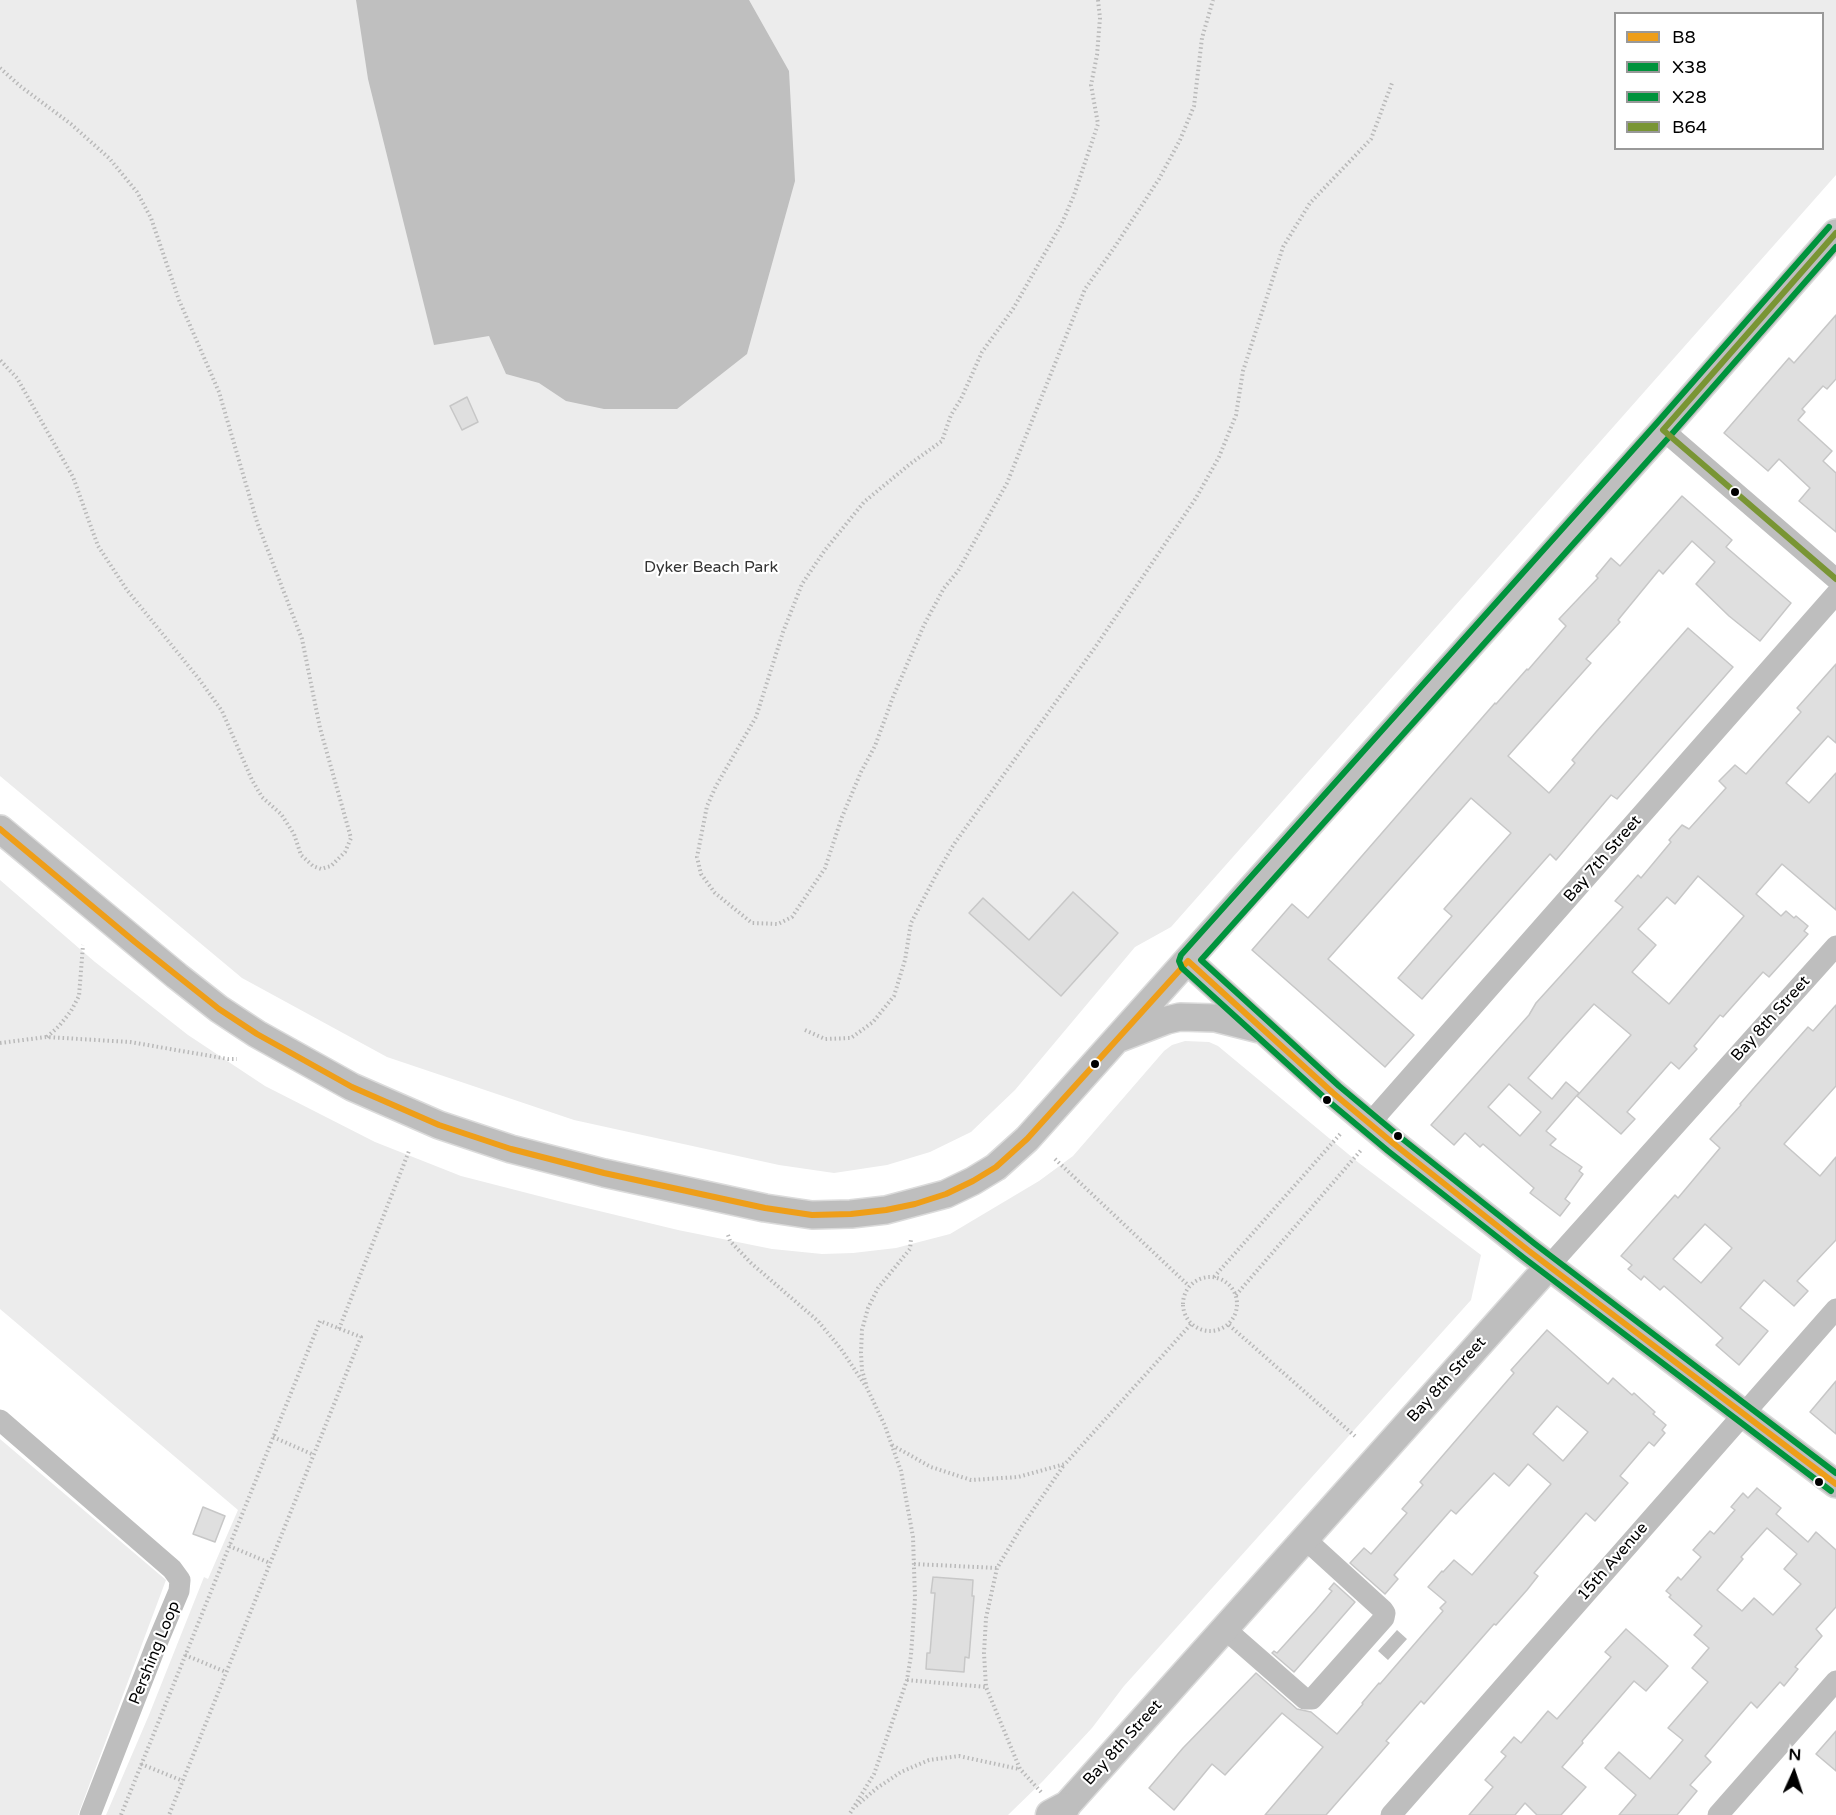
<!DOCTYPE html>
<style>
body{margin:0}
#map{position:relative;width:1836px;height:1815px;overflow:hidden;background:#fff;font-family:"Varela Round",sans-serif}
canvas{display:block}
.legend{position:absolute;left:1614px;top:12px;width:210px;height:138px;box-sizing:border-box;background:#fff;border:2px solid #999;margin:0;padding:8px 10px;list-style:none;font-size:18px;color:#000}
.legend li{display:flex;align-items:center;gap:12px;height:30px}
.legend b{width:30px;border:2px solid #999}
.north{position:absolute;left:1764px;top:1743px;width:60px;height:60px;-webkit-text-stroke:4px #fff;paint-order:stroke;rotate:3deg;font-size:16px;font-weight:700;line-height:24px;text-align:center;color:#000}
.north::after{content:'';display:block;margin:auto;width:21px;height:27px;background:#000;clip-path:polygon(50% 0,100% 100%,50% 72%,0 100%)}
</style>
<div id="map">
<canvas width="1836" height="1815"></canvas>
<ul class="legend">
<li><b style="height:8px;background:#ee9e19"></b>B8</li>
<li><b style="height:8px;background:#00933c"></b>X38</li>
<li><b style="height:8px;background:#00933c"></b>X28</li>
<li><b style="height:8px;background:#799534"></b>B64</li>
</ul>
<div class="north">N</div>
</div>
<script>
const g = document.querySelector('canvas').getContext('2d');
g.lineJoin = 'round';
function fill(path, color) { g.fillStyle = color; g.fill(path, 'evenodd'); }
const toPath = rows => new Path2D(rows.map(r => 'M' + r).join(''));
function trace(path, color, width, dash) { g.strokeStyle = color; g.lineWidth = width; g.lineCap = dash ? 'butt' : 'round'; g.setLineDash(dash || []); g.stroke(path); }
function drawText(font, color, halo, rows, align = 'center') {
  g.font = font + ' "Varela Round",sans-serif'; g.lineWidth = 4.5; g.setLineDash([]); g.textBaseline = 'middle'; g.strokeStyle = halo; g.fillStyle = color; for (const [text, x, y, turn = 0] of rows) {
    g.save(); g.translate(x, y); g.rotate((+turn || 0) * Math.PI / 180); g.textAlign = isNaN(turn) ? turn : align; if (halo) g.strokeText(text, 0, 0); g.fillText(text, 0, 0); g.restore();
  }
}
fill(toPath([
 [0,0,1836,0,1836,175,1171,927,1135,947,1015,1090,971,1132,930,1152,887,1165,834,1173,779,1165,574,1120,387,1057,242,978,0,776],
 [1616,14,1822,14,1822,148,1616,148],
 [0,880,95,962,188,1035,265,1086,375,1142,461,1176,566,1203,678,1230,772,1249,822,1254,853,1253,896,1248,950,1234,1039,1181,1073,1156,1164,1051,1172,1045,1185,1041,1209,1042,1218,1046,1359,1163,1481,1255,1471,1300,1124,1686,1092,1728,1043,1781,1008,1815,106,1815,149,1715,204,1577,208,1579,238,1510,0,1309],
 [0,1439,166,1580,78,1815,0,1815]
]), '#ececec');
fill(toPath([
 [356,0,749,0,789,71,795,181,747,354,677,409,604,409,566,401,539,383,506,374,489,336,434,345,368,79],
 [1397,1630,1407,1639,1388,1660,1378,1651]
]), '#bfbfbf');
const building = toPath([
 [1836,315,1836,379,1827,389,1823,386,1802,409,1805,412,1798,420,1832,451,1823,461,1836,473,1836,532,1799,501,1810,488,1779,459,1768,471,1724,433,1789,358,1794,363,1836,315],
 [467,397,478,422,462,430,450,406,467,397],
 [1682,496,1732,540,1726,547,1791,603,1760,641,1729,616,1696,584,1715,562,1692,541,1663,574,1659,570,1618,620,1620,622,1586,659,1591,663,1508,756,1549,793,1575,763,1572,760,1596,732,1688,628,1733,667,1617,799,1611,795,1556,860,1550,854,1422,999,1398,978,1452,916,1444,909,1511,833,1471,798,1328,959,1414,1035,1385,1067,1252,950,1292,904,1308,918,1495,703,1496,704,1527,669,1528,670,1566,626,1559,619,1598,578,1596,576,1611,558,1620,566,1682,496],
 [1836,664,1836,743,1828,736,1786,783,1809,803,1836,773,1836,910,1782,864,1756,894,1781,916,1786,911,1794,918,1796,916,1808,926,1804,931,1808,934,1769,977,1763,972,1723,1017,1720,1015,1694,1046,1697,1049,1679,1069,1671,1062,1627,1112,1635,1119,1621,1134,1577,1096,1631,1035,1594,1004,1564,1037,1528,1078,1552,1099,1566,1082,1579,1093,1546,1131,1556,1139,1550,1145,1582,1167,1579,1171,1583,1174,1565,1199,1570,1203,1560,1216,1530,1193,1534,1188,1483,1144,1480,1147,1465,1133,1454,1145,1431,1125,1529,1015,1536,1003,1623,907,1615,901,1638,875,1641,878,1671,842,1669,840,1682,825,1689,829,1726,788,1719,781,1735,765,1746,774,1801,712,1797,708,1836,664],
 [1698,876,1744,916,1669,1004,1632,972,1656,945,1638,929,1667,897,1675,904,1698,876],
 [1509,1084,1541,1112,1520,1136,1488,1107,1509,1084],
 [1073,892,1118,933,1061,996,969,913,983,898,1029,940,1073,892],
 [1836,1005,1836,1086,1784,1144,1820,1176,1836,1157,1836,1240,1797,1281,1808,1291,1794,1306,1764,1280,1740,1308,1768,1331,1739,1365,1716,1345,1723,1338,1704,1321,1664,1286,1660,1290,1644,1276,1641,1280,1628,1269,1632,1265,1621,1256,1675,1195,1678,1198,1720,1148,1710,1139,1741,1105,1740,1104,1753,1089,1808,1027,1813,1031,1836,1005],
 [1705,1224,1732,1248,1701,1283,1673,1259,1705,1224],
 [1547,1330,1608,1384,1613,1378,1632,1395,1634,1393,1655,1412,1653,1414,1666,1425,1662,1430,1665,1433,1654,1446,1649,1442,1620,1476,1628,1483,1595,1521,1586,1513,1534,1573,1538,1576,1527,1590,1496,1625,1494,1624,1424,1704,1421,1701,1386,1741,1389,1743,1326,1815,1265,1815,1323,1747,1282,1713,1225,1775,1212,1764,1174,1810,1149,1788,1183,1748,1256,1673,1297,1709,1311,1712,1337,1734,1363,1704,1362,1703,1379,1683,1380,1684,1443,1611,1440,1608,1446,1602,1428,1587,1442,1571,1443,1572,1454,1560,1472,1575,1551,1484,1528,1464,1509,1486,1494,1473,1456,1514,1451,1510,1394,1575,1398,1579,1385,1594,1350,1563,1364,1548,1371,1554,1407,1513,1402,1509,1423,1485,1420,1482,1514,1373,1511,1370,1547,1330],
 [1557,1406,1588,1432,1563,1461,1533,1434,1557,1406],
 [1836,1381,1836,1434,1810,1412,1836,1381],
 [1757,1488,1781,1508,1776,1514,1808,1542,1816,1532,1836,1550,1836,1607,1816,1629,1822,1636,1795,1667,1798,1669,1784,1686,1780,1682,1757,1708,1751,1702,1705,1756,1711,1762,1690,1785,1697,1791,1677,1815,1619,1815,1636,1795,1605,1768,1619,1752,1650,1779,1683,1740,1668,1728,1708,1682,1692,1668,1709,1648,1694,1635,1702,1626,1669,1597,1671,1595,1666,1591,1678,1577,1681,1580,1701,1557,1693,1550,1710,1531,1714,1534,1735,1510,1731,1507,1743,1493,1748,1498,1757,1488],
 [1767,1528,1797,1554,1784,1569,1801,1584,1773,1615,1754,1598,1742,1611,1717,1590,1743,1559,1741,1557,1767,1528],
 [203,1507,225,1516,215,1542,193,1534,203,1507],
 [933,1577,973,1580,972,1596,974,1596,969,1658,965,1657,964,1672,926,1669,927,1653,930,1653,935,1593,931,1593,933,1577],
 [1334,1583,1355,1602,1294,1672,1272,1653,1274,1651,1277,1653,1315,1611,1332,1591,1329,1589,1334,1583],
 [1626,1629,1668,1666,1646,1691,1634,1681,1582,1741,1583,1743,1562,1767,1586,1787,1561,1815,1537,1815,1525,1803,1515,1815,1469,1815,1493,1787,1485,1780,1506,1756,1501,1752,1514,1737,1521,1743,1548,1711,1557,1719,1611,1657,1605,1652,1626,1629],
 [1836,1731,1836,1771,1816,1754,1836,1731]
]);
fill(building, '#dfdfdf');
trace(building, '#c7c7c7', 1.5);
const major = toPath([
 [0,829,177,976,219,1009,257,1034,352,1087,439,1125,511,1149,604,1173,765,1208,812,1215,851,1214,886,1210,946,1194,973,1181,996,1167,1027,1139,1663,430,1836,233],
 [1188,961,1333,1093,1394,1144,1529,1251,1836,1484],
 [1120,1038,1167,1020,1180,1017,1215,1018,1259,1029],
 [1058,1815,1549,1266]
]);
const highway = toPath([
 [1051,1815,1064,1808]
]);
trace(major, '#dbdbdb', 30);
trace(highway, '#dbdbdb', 33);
trace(toPath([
 [1098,0,1100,18,1097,55,1091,85,1098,124,1074,195,1062,223,1013,309,982,352,961,399,951,415,942,441,910,464,864,502,825,550,802,584,783,632,756,717,716,786,707,806,697,857,701,874,715,893,752,923,778,924,792,917,825,868,842,817,861,772,875,746,893,697,924,625,944,588,958,571,1007,483,1085,289,1114,248,1159,179,1180,140,1194,106,1202,38,1213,0],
 [0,68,20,86,71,124,109,158,137,192,151,218,179,300,219,392,257,522,302,639,320,728,351,838,345,852,331,866,321,869,313,866,301,855,294,834,281,814,262,797,252,780,222,711,199,679,127,590,98,546,73,477,17,378,0,360],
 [805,1030,825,1039,851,1038,873,1022,894,996,905,960,911,923,936,875,954,844,1096,646,1196,498,1219,457,1236,415,1243,371,1283,247,1310,203,1371,139,1392,83],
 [47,1037,59,1026,71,1011,79,996,83,945],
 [0,1043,46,1037,130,1042,228,1059,237,1059],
 [1055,1159,1189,1286],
 [728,1235,730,1241,751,1263,818,1321,841,1349,867,1388,885,1426,901,1471,913,1537,915,1598,911,1655,907,1680,874,1774,849,1815],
 '1183 1304a27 27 0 1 1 54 0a27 27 0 1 1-54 0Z',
 [1214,1277,1342,1132],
 [1236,1295,1362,1149],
 [1229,1325,1356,1437],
 [339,1329,409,1151],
 [866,1384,862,1370,861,1353,862,1330,868,1308,878,1288,910,1249,911,1239],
 [273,1437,314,1455],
 [892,1445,931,1467,971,1480,1018,1477,1065,1464,1191,1324],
 [229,1546,270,1563],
 [914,1564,997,1568],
 [185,1655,226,1672],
 [907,1680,986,1687],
 [141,1764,183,1781],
 [1041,1792,1020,1769,986,1687,984,1653,986,1618,997,1568,1022,1526,1064,1465],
 [856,1806,877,1788,901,1772,929,1760,959,1756,1019,1769],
 [121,1815,320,1321,361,1337,169,1815]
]), '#b9b9b9', 4, [1.5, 3]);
trace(toPath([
 [1663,430,1836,579],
 [1370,1123,1836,594],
 [1549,1266,1836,946],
 [0,1420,172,1569,180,1580,179,1591,155,1648,90,1815],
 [1225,1629,1305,1699,1312,1699,1384,1618,1385,1613,1383,1610,1305,1539],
 [1391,1815,1836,1309],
 [1718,1815,1836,1681]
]), '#bebebe', 21);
trace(major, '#bebebe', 27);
trace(highway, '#bebebe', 30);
trace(toPath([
 [0,829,135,942,219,1009,257,1034,352,1087,439,1125,511,1149,604,1173,765,1208,812,1215,851,1214,886,1210,915,1204,946,1194,973,1181,996,1167,1027,1139,1188,961,1333,1093,1394,1144,1529,1251,1836,1484]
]), '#ee9e19', 6);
trace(toPath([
 [1829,227,1656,424,1181,955,1179,961,1182,968,1327,1100,1388,1151,1524,1258,1831,1491]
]), '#00933c', 6);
trace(toPath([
 [1836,247,1670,436,1201,960,1339,1086,1400,1137,1535,1244,1836,1473]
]), '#00933c', 6);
trace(toPath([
 [1663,430,1836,233],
 [1663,430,1836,579]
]), '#799534', 6);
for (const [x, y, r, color] of [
 [1735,492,5,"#000"],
 [1095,1064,5,"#000"],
 [1327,1100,5,"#000"],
 [1398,1136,5,"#000"],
 [1819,1482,5,"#000"]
]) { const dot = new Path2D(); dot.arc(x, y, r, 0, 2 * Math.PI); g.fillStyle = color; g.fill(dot); trace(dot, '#fff', 2); }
drawText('16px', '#333', '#fff', [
 ["Dyker Beach Park",711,568]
]);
drawText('16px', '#000', '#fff', [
 ["Bay 7th Street",1603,859,-49],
 ["Bay 8th Street",1771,1019,-48],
 ["Bay 8th Street",1447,1380,-48],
 ["15th Avenue",1613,1562,-49],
 ["Pershing Loop",155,1653,-68],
 ["Bay 8th Street",1123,1743,-48]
]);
</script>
